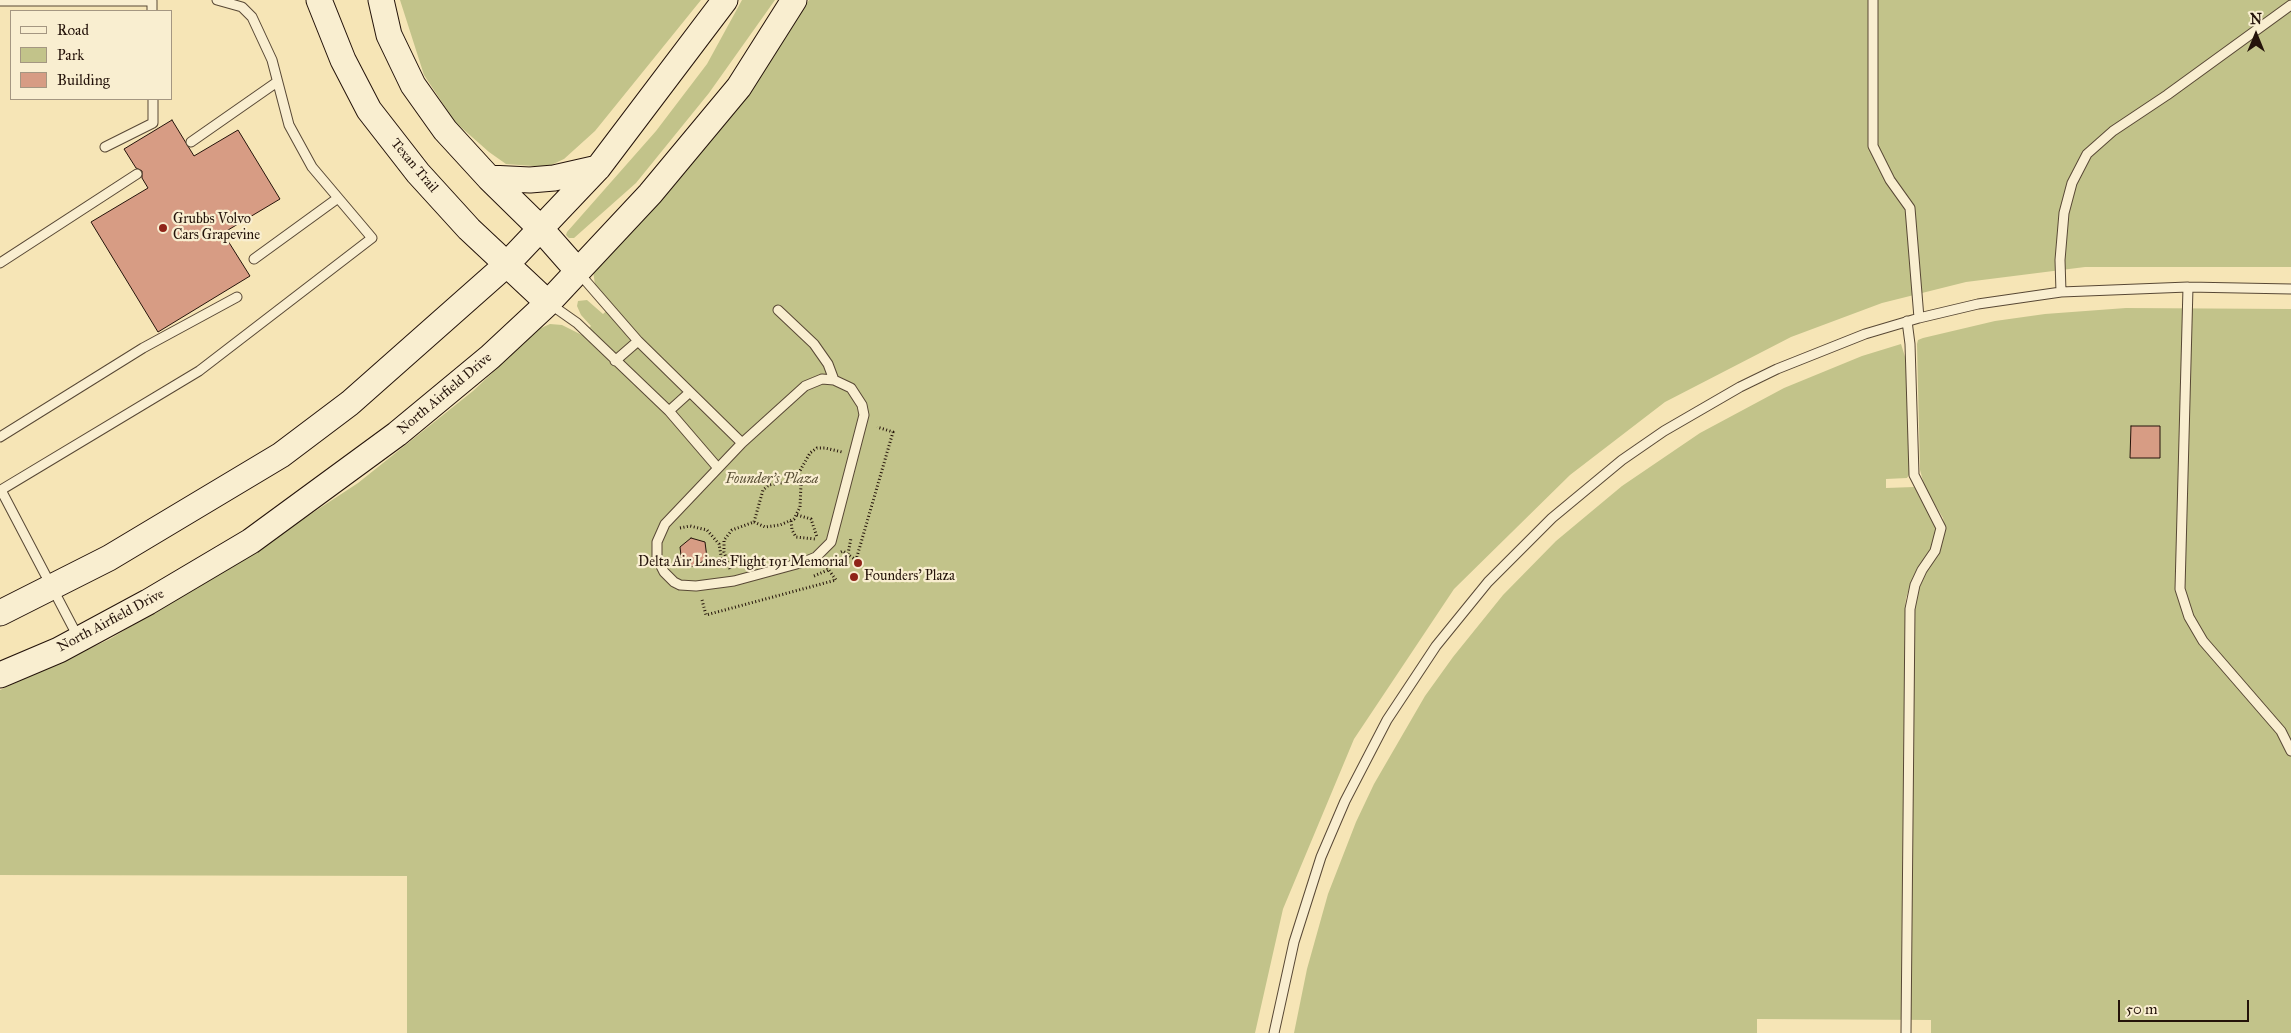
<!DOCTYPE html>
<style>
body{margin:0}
#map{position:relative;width:2291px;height:1033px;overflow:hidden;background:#f6e5b6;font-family:"IM FELL Great Primer",serif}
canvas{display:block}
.legend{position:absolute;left:10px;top:10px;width:162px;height:90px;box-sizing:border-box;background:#f9eed0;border:1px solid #a49681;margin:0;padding:6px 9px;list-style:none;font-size:15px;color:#24130a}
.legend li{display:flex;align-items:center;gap:10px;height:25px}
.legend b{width:25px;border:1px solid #a49681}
.north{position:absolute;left:2231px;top:10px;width:50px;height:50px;-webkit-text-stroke:4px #f9eed0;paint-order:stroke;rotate:0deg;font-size:14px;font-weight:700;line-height:20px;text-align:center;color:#24130a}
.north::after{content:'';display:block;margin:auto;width:18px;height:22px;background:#24130a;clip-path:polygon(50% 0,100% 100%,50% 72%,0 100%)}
.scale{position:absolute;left:2118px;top:1000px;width:131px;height:22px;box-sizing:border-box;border:2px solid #24130a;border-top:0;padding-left:6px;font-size:15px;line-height:18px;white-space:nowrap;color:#24130a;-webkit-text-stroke:4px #f9eed0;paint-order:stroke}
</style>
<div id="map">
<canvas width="2291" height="1033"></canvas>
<ul class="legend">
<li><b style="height:6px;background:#f9eed0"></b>Road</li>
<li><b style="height:14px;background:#c2c38a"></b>Park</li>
<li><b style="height:14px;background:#d79c84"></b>Building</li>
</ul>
<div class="north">N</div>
<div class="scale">50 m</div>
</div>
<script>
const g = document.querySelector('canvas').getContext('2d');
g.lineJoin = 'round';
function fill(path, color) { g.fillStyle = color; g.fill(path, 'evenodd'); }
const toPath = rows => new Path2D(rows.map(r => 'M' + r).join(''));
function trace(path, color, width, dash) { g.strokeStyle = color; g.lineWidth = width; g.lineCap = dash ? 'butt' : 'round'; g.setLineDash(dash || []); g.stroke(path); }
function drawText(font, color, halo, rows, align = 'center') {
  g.font = font + ' "IM FELL Great Primer",serif'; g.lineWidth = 4.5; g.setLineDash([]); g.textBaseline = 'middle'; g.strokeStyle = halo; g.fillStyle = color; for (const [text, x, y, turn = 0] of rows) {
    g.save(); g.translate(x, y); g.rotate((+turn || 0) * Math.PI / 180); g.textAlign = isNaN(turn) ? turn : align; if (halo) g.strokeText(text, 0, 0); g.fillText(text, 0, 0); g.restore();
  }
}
fill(toPath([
 [400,0,701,0,595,131,564,159,549,166,533,166,506,164,489,152,455,122,424,75],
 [742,0,775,0,709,93,636,183,574,238,569,238,566,235,567,232,656,131,707,64],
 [809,0,2291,0,2291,267,2085,267,1966,282,1882,303,1791,337,1665,402,1570,475,1454,589,1354,739,1283,909,1255,1033,407,1033,407,876,0,875,0,690,110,639,253,552,358,483,473,391,539,329,550,324,562,325,582,335,591,326,581,315,577,306,578,301,587,300,603,314,613,305,595,285,593,270,739,101],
 [2126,308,2291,309,2291,1033,1931,1033,1931,1020,1757,1019,1757,1033,1294,1033,1307,969,1328,894,1356,822,1374,784,1425,696,1453,657,1503,595,1556,541,1622,486,1700,433,1784,388,1862,356,1901,344,1906,360,1910,473,1907,478,1886,479,1886,488,1914,487,1937,529,1932,546,1913,577,1906,598,1905,610,1901,1015,1910,1016,1914,610,1919,585,1942,545,1945,529,1943,518,1925,488,1920,470,1917,344,1918,340,1923,338,1995,321,2045,314]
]), '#c2c38a');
const building = toPath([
 [172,120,194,156,238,130,280,199,223,233,250,276,158,332,91,222,148,188,142,178,142,171,136,168,124,149,172,120],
 [2131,426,2160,426,2160,458,2130,458,2131,426],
 [691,538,705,542,707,558,695,567,682,564,680,547,691,538]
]);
fill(building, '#d79c84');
trace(building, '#24130a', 1);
const lane = toPath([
 [1873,0,1873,146,1890,180,1910,208,1919,318],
 [0,1,152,1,152,11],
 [191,142,277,82],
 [105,147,153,123,153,99],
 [254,259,338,198],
 [0,263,137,174],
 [578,272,638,341,742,443],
 [2188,287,2180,589,2189,617,2203,641,2281,731,2291,751],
 [2061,292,2060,260,2064,213,2072,183,2087,154,2113,131,2167,95,2291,5],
 [550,304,577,323,669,411,718,468],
 [778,310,814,344,828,364,834,380],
 [615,361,638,341],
 [822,379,834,380,851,388,862,405,864,415,831,542,816,557,804,562,734,581,696,586,680,585,674,582,664,572,657,558,657,542,665,524,742,443,805,386,822,379],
 [669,411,690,392],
 [0,437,143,348,237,297],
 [78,637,1,490,199,371,372,238,312,167,289,125,272,60,252,17,242,7,217,0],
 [1274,1033,1294,942,1321,857,1345,801,1387,720,1436,646,1488,582,1552,518,1622,460,1664,431,1740,387,1777,369,1865,334,1919,318,1978,304,2061,292,2188,287,2291,289],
 [1906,1033,1910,609,1915,585,1922,570,1935,551,1941,528,1914,475,1910,344,1907,321]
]);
const secondary = toPath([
 [319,0,343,60,369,110,418,173,469,229,548,303],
 [381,0,389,35,413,85,445,130,489,178,540,228,577,270],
 [489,178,530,180,554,178,598,168],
 [0,613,109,558,281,455,350,403,506,265,598,168,725,0],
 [0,675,59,650,148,602,251,541,397,434,490,357,548,303,650,194,739,87,794,0]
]);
trace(lane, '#584835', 11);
trace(secondary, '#24130a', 27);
trace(toPath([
 [797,515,811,519,817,537],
 [791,521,792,530,796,537,815,539],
 [754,522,765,527,780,525,794,519,800,507,801,484,797,476],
 [680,528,690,526,707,530,719,544,723,567],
 [841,552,843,551,856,560,893,432,877,427],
 [848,554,851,538],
 [730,569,724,552,724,540,732,530,754,522,763,490,769,485,786,482,797,476,810,453,817,448,825,448,842,452],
 [814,576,828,570],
 [702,600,706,615,836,580,826,566,828,564]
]), '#24130a', 3, [1, 2.5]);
trace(lane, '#f9eed0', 9);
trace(secondary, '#f9eed0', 25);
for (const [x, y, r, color] of [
 [163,228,5,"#8f2418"],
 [858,563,5,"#8f2418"],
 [854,577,5,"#8f2418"]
]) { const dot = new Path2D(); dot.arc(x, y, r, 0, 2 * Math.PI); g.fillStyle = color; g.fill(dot); trace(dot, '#f9eed0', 2); }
drawText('14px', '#24130a', '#f9eed0', [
 ["Texan Trail",414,166,50],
 ["North Airfield Drive",445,394,-40],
 ["North Airfield Drive",111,621,-28]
]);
drawText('14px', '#24130a', '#f9eed0', [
 ["Grubbs Volvo",173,220],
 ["Cars Grapevine",173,236],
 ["Delta Air Lines Flight 191 Memorial",848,563,"right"],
 ["Founders' Plaza",864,577]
], 'left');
drawText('italic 14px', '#5b5137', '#f9eed0', [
 ["Founder's Plaza",772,480]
]);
</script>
